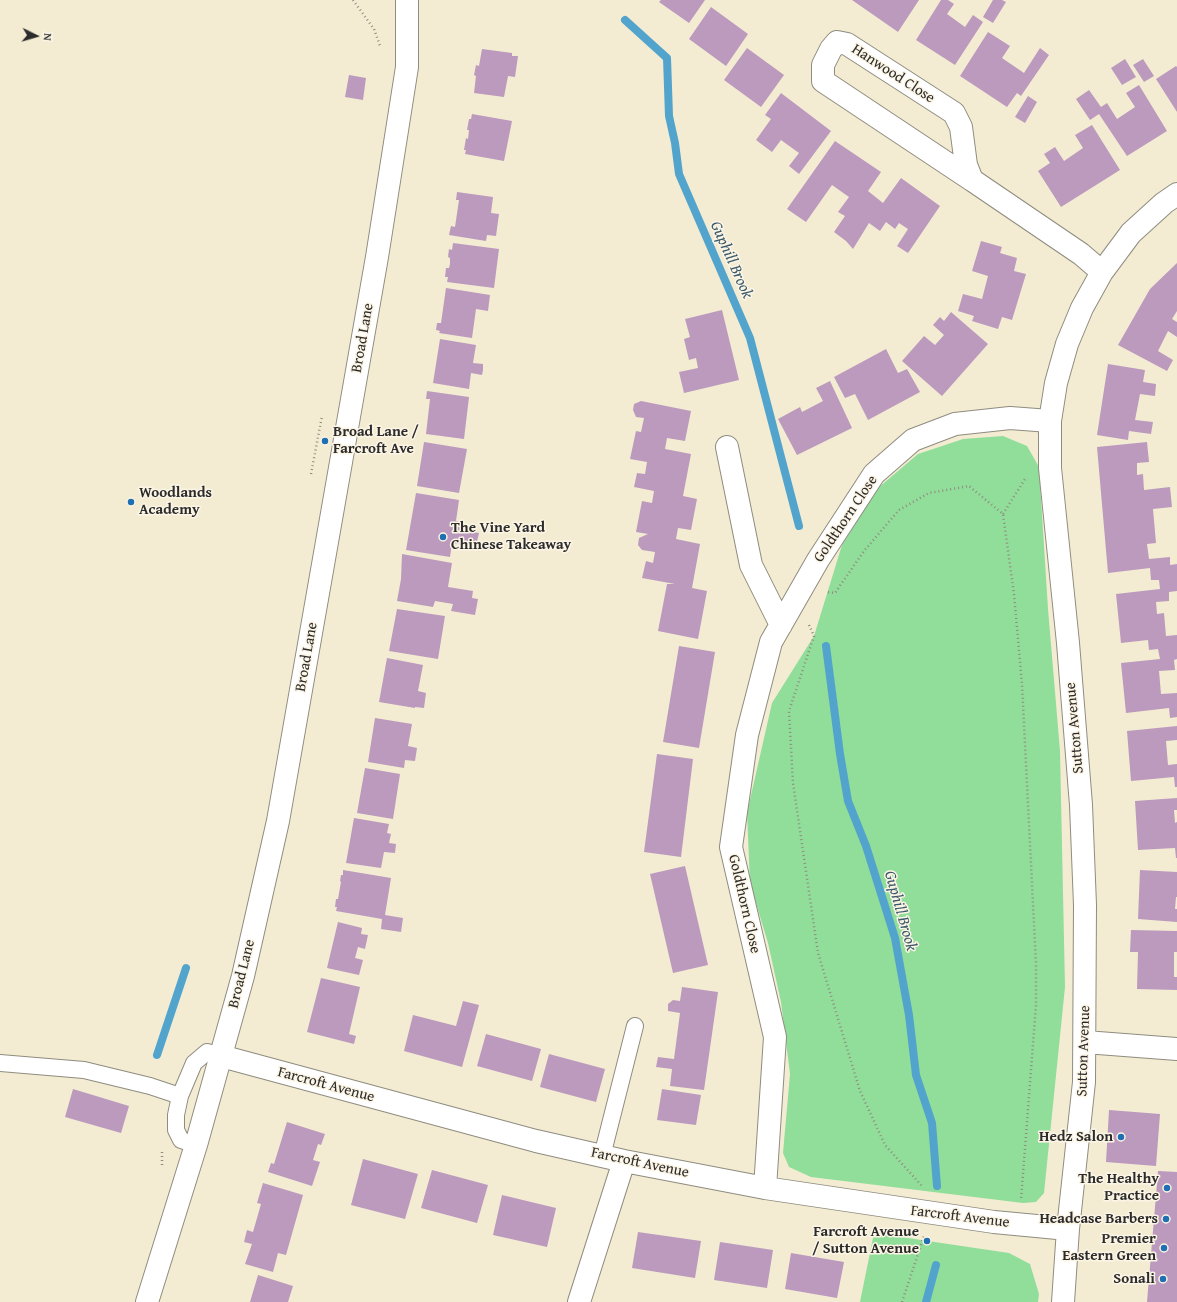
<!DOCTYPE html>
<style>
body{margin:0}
#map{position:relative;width:1177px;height:1302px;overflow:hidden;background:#f3ecd3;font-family:"Gentium Book Plus",serif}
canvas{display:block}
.north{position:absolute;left:16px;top:16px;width:40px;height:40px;-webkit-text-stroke:3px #fcf5e5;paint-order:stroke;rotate:95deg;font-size:11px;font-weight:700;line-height:16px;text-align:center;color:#2b2b2b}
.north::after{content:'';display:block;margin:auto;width:14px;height:18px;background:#2b2b2b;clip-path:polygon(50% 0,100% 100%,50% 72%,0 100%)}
</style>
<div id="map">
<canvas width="1177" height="1302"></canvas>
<div class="north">N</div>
</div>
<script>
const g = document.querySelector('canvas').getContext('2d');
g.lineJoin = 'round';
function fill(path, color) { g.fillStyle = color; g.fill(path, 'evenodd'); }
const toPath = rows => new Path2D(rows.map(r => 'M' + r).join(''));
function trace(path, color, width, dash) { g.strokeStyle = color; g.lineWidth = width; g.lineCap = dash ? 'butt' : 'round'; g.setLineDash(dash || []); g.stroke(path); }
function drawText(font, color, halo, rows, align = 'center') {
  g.font = font + ' "Gentium Book Plus",serif'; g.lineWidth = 3; g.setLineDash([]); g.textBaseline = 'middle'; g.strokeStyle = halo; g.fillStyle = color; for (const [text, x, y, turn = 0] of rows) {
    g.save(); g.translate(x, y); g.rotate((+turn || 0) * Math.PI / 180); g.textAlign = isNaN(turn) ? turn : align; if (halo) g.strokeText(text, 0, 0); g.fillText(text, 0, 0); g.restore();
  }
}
fill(toPath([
 [1003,436,1027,446,1039,467,1048,609,1060,751,1065,987,1044,1193,1036,1202,1023,1203,811,1177,789,1167,783,1153,790,1074,781,1002,768,943,750,883,747,813,772,703,814,636,842,545,878,488,918,454,963,439],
 [874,1233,1009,1253,1030,1264,1039,1294,1038,1302,860,1302]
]), '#91dd9a');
trace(toPath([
 [625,20,667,58,669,116,675,143,679,174,750,338,799,526],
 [826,646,840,754,848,801,866,846,895,938,909,1015,916,1075,932,1123,937,1186],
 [157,1055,186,968],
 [926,1302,936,1265]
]), '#53a4cd', 8);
fill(toPath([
 [661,0,705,0,689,23,659,2],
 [852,0,919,0,898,32],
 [941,0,948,0,954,4,947,14,965,27,973,15,983,22,955,65,916,40],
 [993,0,1002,0,1006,2,993,23,983,17],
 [711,7,748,34,726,66,689,39],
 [988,32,1010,46,1002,58,1024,73,1040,48,1049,55,1021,96,1017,93,1007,107,960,76],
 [747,48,784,75,761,107,724,80],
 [482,49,512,53,512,56,518,56,515,77,508,76,504,97,474,93,476,76,474,75,476,65,479,66],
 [1125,59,1136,77,1122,85,1111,68],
 [1143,59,1154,76,1144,82,1133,65],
 [1176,66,1177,67,1177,112,1156,79],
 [349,75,366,78,363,100,345,97],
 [1139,85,1167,131,1127,156,1099,114,1090,120,1076,99,1089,90,1101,107,1107,103,1117,119,1135,107,1126,93],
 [781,93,831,131,799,174,789,166,799,153,781,140,772,152,756,140,771,119,765,115],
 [1028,96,1037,102,1025,123,1015,117],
 [472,114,512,121,504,161,465,154,466,150,464,150,466,138,468,139,469,130,467,130,469,119,471,119],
 [1092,125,1120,170,1061,207,1038,171,1050,163,1044,154,1055,147,1064,161,1083,148,1075,135],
 [835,141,881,172,868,191,883,203,901,178,940,206,908,253,897,246,908,229,899,223,895,229,886,222,880,231,869,223,853,249,846,241,834,232,845,216,838,212,849,197,832,185,806,222,787,209],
 [457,192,493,197,491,213,499,214,496,236,487,235,486,241,449,235,451,226,455,227,459,200,456,200],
 [981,241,1002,247,1000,253,1017,258,1014,271,1026,274,1012,320,1002,317,998,329,972,321,974,316,958,311,963,294,982,299,988,276,972,271],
 [453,243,499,249,494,288,447,282,448,277,445,277,446,268,449,268,450,264,450,258,448,257,449,249,452,250],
 [1177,263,1177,311,1172,319,1177,322,1177,337,1168,331,1158,351,1173,360,1167,371,1118,345,1150,289],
 [446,288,490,295,488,311,476,309,472,338,439,333,440,331,436,330,437,323,441,323],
 [722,310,739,380,684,393,679,372,698,368,696,358,689,360,684,339,690,337,685,319],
 [951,312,988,344,942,396,902,361,924,336,935,345,944,335,933,325,940,317,944,321],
 [440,339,476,345,473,363,483,364,483,370,482,375,471,373,469,389,433,383],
 [886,349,898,373,907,369,920,392,868,420,855,394,845,398,834,377],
 [1108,364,1145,370,1143,382,1156,384,1155,396,1140,394,1135,420,1153,422,1151,434,1129,431,1128,440,1097,435],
 [830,381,852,428,797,455,778,419,800,407,802,412,823,401,816,388],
 [427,391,469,397,464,439,426,434,430,399,426,399],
 [641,401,691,411,685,441,667,438,665,449,691,454,683,496,697,499,691,530,678,528,676,539,700,544,692,588,707,591,698,639,658,631,667,584,675,584,642,578,646,561,653,563,655,552,642,550,638,545,639,538,648,534,636,532,642,501,652,503,654,491,634,487,637,473,645,474,647,462,630,459,636,431,641,432,644,418,636,417,633,410,634,404],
 [424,442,467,449,459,493,417,486],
 [1147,442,1149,462,1137,463,1137,475,1143,474,1144,490,1170,487,1172,507,1153,509,1156,543,1147,544,1149,559,1170,557,1170,565,1177,564,1177,591,1169,592,1169,601,1156,602,1157,614,1164,613,1166,636,1177,635,1177,659,1174,660,1175,670,1159,671,1161,694,1177,693,1177,717,1170,718,1169,708,1126,713,1121,663,1160,659,1158,649,1149,650,1148,640,1121,643,1116,594,1160,589,1159,580,1151,580,1150,568,1108,573,1097,447],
 [416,493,459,500,456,521,461,522,460,530,479,533,476,546,452,543,450,557,406,550],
 [402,554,452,563,448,587,473,591,472,598,478,599,475,615,451,611,453,604,435,601,433,607,397,601,401,579],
 [397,609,445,616,438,659,389,651],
 [679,646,715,652,699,748,663,742],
 [387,658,423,665,418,691,426,693,424,708,415,707,415,708,379,702],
 [375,718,412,724,408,746,417,748,415,761,405,760,404,768,368,762],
 [1177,726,1177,740,1166,741,1168,765,1177,764,1177,787,1175,787,1174,777,1131,781,1127,731],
 [657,754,693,759,681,857,644,852],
 [365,768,400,774,393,819,357,813],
 [1177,798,1177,810,1174,810,1175,823,1177,822,1177,858,1176,858,1175,848,1138,850,1135,801],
 [354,818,389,824,387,833,391,834,389,843,396,844,395,853,384,852,381,868,346,863],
 [685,866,708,965,673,973,650,874],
 [343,870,391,878,385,915,403,918,401,932,381,929,382,919,336,911,337,907,335,907,336,899,338,899,341,882,340,881,341,875,343,875],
 [1140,870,1177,872,1177,897,1176,897,1175,909,1177,909,1177,922,1138,919],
 [338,922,362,928,361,934,368,935,365,949,358,947,355,958,363,960,359,975,327,968],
 [1131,930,1177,931,1177,952,1174,952,1174,977,1177,977,1177,990,1137,989,1138,952,1130,952],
 [321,978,360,987,349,1034,356,1036,354,1044,307,1032],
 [682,987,718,992,704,1090,670,1086,672,1069,656,1067,658,1057,674,1059,680,1013,668,1011,668,1004,673,1000,680,1001],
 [463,1001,479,1005,462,1067,404,1051,413,1015,456,1026],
 [486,1034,541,1049,532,1081,477,1066],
 [549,1054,605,1069,596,1102,540,1087],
 [73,1089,129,1106,121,1133,65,1117],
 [662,1089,701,1095,696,1125,657,1120],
 [1109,1110,1160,1114,1156,1166,1106,1162],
 [287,1122,325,1134,321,1145,318,1144,313,1160,320,1162,312,1186,268,1172,271,1163,274,1164],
 [363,1159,418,1174,405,1219,351,1205],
 [432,1170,488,1185,477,1223,421,1208],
 [1158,1171,1177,1172,1177,1302,1147,1302],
 [263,1183,303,1195,286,1255,278,1253,273,1272,245,1264,252,1244,244,1242,247,1230,253,1232,261,1204,257,1203],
 [502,1195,556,1208,547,1247,493,1235],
 [638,1232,701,1241,695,1278,632,1268],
 [720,1242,773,1250,767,1288,714,1280],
 [791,1253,844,1262,837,1298,785,1289],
 [258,1275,293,1286,288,1302,250,1302]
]), '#bb9abd');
const service = toPath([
 [0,1063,84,1070,150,1086,180,1096],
 [196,1145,181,1140,176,1130,176,1115,180,1096,194,1063,207,1052,221,1056],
 [602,1156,635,1026]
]);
const minor = toPath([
 [972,180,823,81,823,65,831,49,837,42,847,44,954,113,961,127,966,165,972,180,1081,254,1102,272],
 [727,447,751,565,781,625],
 [1085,1042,1177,1049],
 [221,1056,536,1141,624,1161,765,1188,994,1222,1068,1229],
 [765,1188,775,1037,731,847,747,735,771,642,818,560,874,474,913,440,955,424,1010,418,1050,421],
 [579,1302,624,1161],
 [1063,1302,1068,1229,1084,1082,1085,905,1081,805,1068,643,1050,468,1050,421,1056,383,1067,344,1082,308,1102,272,1131,233,1164,203,1177,194]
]);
const tertiary = toPath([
 [147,1302,196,1145,243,976,278,821,377,257,407,67,407,0]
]);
trace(service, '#8f8c7f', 18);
trace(minor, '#8f8c7f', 24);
trace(tertiary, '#8f8c7f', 24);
trace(toPath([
 [353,0,374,29,380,46],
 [311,474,322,416],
 [1003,514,1025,479],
 [828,592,835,593,864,551,899,510,929,493,969,486,1003,514,1014,594,1022,684,1036,964,1036,1005,1021,1200],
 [809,625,814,636,789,711,793,783,818,953,860,1091,885,1145,922,1186],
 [162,1152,162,1165],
 [902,1302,924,1236]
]), '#8f8c7f', 2.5, [1, 3]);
trace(service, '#fff', 16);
trace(minor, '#fff', 22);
trace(tertiary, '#fff', 22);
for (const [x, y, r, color] of [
 [325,441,4,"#1f6fb2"],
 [131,502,4,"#1f6fb2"],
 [443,537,4,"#1f6fb2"],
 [1121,1137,4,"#1f6fb2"],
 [1167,1188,4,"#1f6fb2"],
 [1166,1219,4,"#1f6fb2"],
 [927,1241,4,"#1f6fb2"],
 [1164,1248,4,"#1f6fb2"],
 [1163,1279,4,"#1f6fb2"]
]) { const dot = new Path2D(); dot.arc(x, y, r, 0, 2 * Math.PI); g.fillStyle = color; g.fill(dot); trace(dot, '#fcf5e5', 1.5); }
drawText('15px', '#2b2b2b', '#fcf5e5', [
 ["Hanwood Close",893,74,33],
 ["Broad Lane",363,338,-80],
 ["Goldthorn Close",846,519,-56],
 ["Broad Lane",307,657,-80],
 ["Sutton Avenue",1075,728,-95],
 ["Goldthorn Close",744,904,77],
 ["Broad Lane",242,974,-76],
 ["Sutton Avenue",1084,1051,-88],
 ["Farcroft Avenue",326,1085,15],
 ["Farcroft Avenue",640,1163,12],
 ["Farcroft Avenue",960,1217,7]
]);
drawText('bold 15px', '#2b2b2b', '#fcf5e5', [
 ["Broad Lane /",333,432,"left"],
 ["Farcroft Ave",333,449,"left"],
 ["Woodlands",139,493,"left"],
 ["Academy",139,510,"left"],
 ["The Vine Yard",451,528,"left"],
 ["Chinese Takeaway",451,545,"left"],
 ["Hedz Salon",1113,1137],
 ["The Healthy",1159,1179],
 ["Practice",1159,1196],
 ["Headcase Barbers",1158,1219],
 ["Farcroft Avenue",919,1232],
 ["/ Sutton Avenue",919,1249],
 ["Premier",1156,1239],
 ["Eastern Green",1156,1256],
 ["Sonali",1155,1279]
], 'right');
drawText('italic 16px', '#3b5b6c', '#fcf5e5', [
 ["Guphill Brook",731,260,66],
 ["Guphill Brook",900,911,74]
]);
</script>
